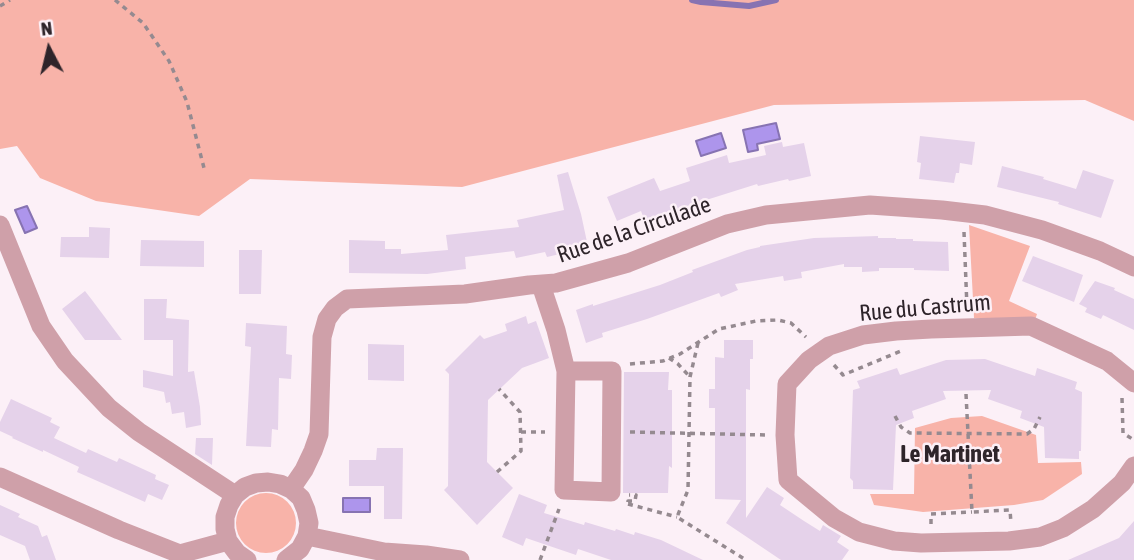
<!DOCTYPE html>
<style>
body{margin:0}
#map{position:relative;width:1134px;height:560px;overflow:hidden;background:#fcf0f7;font-family:"Asap Condensed",sans-serif}
canvas{display:block}
.north{position:absolute;left:14px;top:14px;width:70px;height:70px;-webkit-text-stroke:5px #fcf0f7;paint-order:stroke;rotate:353deg;font-size:19px;font-weight:700;line-height:28px;text-align:center;color:#2e242a}
.north::after{content:'';display:block;margin:auto;width:24px;height:32px;background:#2e242a;clip-path:polygon(50% 0,100% 100%,50% 72%,0 100%)}
</style>
<div id="map">
<canvas width="1134" height="560"></canvas>
<div class="north">N</div>
</div>
<script>
const g = document.querySelector('canvas').getContext('2d');
g.lineJoin = 'round';
function fill(path, color) { g.fillStyle = color; g.fill(path, 'evenodd'); }
const toPath = rows => new Path2D(rows.map(r => 'M' + r).join(''));
function trace(path, color, width, dash) { g.strokeStyle = color; g.lineWidth = width; g.lineCap = dash ? 'butt' : 'round'; g.setLineDash(dash || []); g.stroke(path); }
function drawText(font, color, halo, rows, align = 'center') {
  g.font = font + ' "Asap Condensed",sans-serif'; g.lineWidth = 5; g.setLineDash([]); g.textBaseline = 'middle'; g.strokeStyle = halo; g.fillStyle = color; for (const [text, x, y, turn = 0] of rows) {
    g.save(); g.translate(x, y); g.rotate((+turn || 0) * Math.PI / 180); g.textAlign = isNaN(turn) ? turn : align; if (halo) g.strokeText(text, 0, 0); g.fillText(text, 0, 0); g.restore();
  }
}
fill(toPath([
 [0,0,1134,0,1134,121,1085,100,774,105,462,187,250,179,199,216,96,201,40,178,17,146,0,149],
 [969,225,1030,246,1009,301,1037,314,1035,320,974,318],
 [982,416,1036,435,1038,463,1081,462,1082,474,1043,500,1014,505,923,512,874,505,870,494,914,494,915,428,951,418],
 '236 523a30 30 0 1 1 60 0a30 30 0 1 1-60 0Z'
]), '#f8b3a9');
const water = toPath([
 [776,123,780,139,757,144,758,150,748,152,743,130,776,123],
 [721,133,726,148,701,156,696,141,721,133],
 [27,206,37,228,25,233,15,210,27,206],
 [343,498,370,498,370,512,343,512,343,498]
]);
fill(water, '#ad95ec');
trace(water, '#8773b2', 2);
trace(toPath([
 [692,0,701,2,749,6,776,0]
]), '#8773b2', 6);
fill(toPath([
 [920,136,975,142,972,165,960,163,959,173,956,173,954,183,919,179,921,163,917,162],
 [782,142,783,147,804,143,811,176,789,181,788,179,758,186,757,184,668,212,669,215,646,224,641,211,617,221,607,197,654,178,660,191,690,181,686,168,727,155,729,163,766,155,764,146],
 [1002,166,1044,177,1043,179,1076,189,1083,170,1114,180,1101,218,1058,204,1059,202,997,187],
 [568,172,581,214,587,242,563,248,564,253,547,257,545,252,516,258,514,251,465,257,466,269,427,274,349,273,349,240,385,241,385,249,401,249,401,254,448,250,446,235,519,227,517,220,564,210,557,175],
 [89,227,110,228,109,258,60,257,61,237,89,237],
 [878,236,878,238,896,238,896,239,913,239,913,241,948,242,949,271,914,270,914,268,879,268,879,271,862,272,862,267,844,267,844,264,801,272,802,278,784,281,783,276,735,284,738,290,721,297,719,293,647,319,602,333,603,337,586,343,576,310,593,304,593,306,660,285,693,272,692,270,747,250,760,247,760,246,814,238],
 [141,240,204,241,204,267,140,266],
 [239,250,262,250,261,294,239,294],
 [1033,256,1083,275,1074,302,1022,281],
 [1095,281,1115,288,1114,290,1134,299,1134,330,1103,315,1101,319,1085,312,1087,308,1079,304],
 [85,291,92,300,122,340,85,340,62,309],
 [144,299,167,299,166,318,189,320,188,372,194,371,200,407,201,425,186,428,184,412,172,414,170,402,166,403,164,392,143,387,143,370,173,376,173,340,144,340],
 [526,316,528,324,536,321,549,358,522,368,488,400,487,462,513,488,477,525,444,490,448,486,449,374,445,370,480,335,484,339,507,331,505,324],
 [246,323,287,326,286,354,292,355,291,379,279,378,278,430,272,429,271,447,246,446,251,347,245,346],
 [724,340,753,340,753,359,750,359,750,390,746,389,746,518,767,487,784,498,780,505,804,521,820,531,823,525,841,536,837,542,849,550,842,560,781,560,726,523,741,500,715,499,715,408,709,408,709,389,715,389,715,357,724,358],
 [368,344,404,345,404,381,368,380],
 [985,359,1035,376,1037,368,1077,382,1075,389,1082,392,1081,451,1079,451,1079,459,1045,458,1044,427,1020,418,1022,411,988,399,991,390,943,391,946,399,912,411,914,418,896,425,893,490,853,489,853,481,850,478,853,390,860,388,857,381,897,368,900,375,946,360],
 [624,372,669,372,668,390,672,390,672,468,669,466,668,493,623,493],
 [11,399,52,418,50,422,60,427,54,438,86,453,88,449,117,462,119,458,156,475,155,479,169,485,162,500,148,494,145,502,77,472,79,467,43,450,43,452,12,438,13,437,0,431,0,422],
 [196,438,213,438,212,465,195,454],
 [377,448,403,448,402,519,384,519,384,486,349,486,349,460,376,460],
 [519,494,547,505,544,513,584,525,585,522,615,531,616,529,634,535,635,532,661,540,703,560,611,560,578,549,576,555,526,538,523,546,502,537],
 [0,505,20,514,18,517,38,526,42,537,47,535,56,560,30,560,25,546,0,535],
 [1134,521,1134,560,1068,560,1119,538]
]), '#e5d2ea');
trace(toPath([
 [115,0,143,23,169,61,187,102,204,168],
 [0,6,10,0],
 [964,232,967,308],
 [698,343,690,377,688,490,677,517,746,560],
 [669,358,678,364,690,377],
 [630,364,663,361,680,354,719,329,756,321,778,320,791,323,806,337],
 [834,365,843,375,901,351],
 [966,394,972,512,1010,510,1011,523],
 [1122,398,1123,433,1134,440],
 [895,416,901,427,910,433,1027,434,1034,429,1040,417],
 [521,432,545,432],
 [630,432,766,435],
 [497,472,521,451,520,412,499,389],
 [628,502,628,501,635,501,636,495,629,495],
 [628,504,677,517],
 [931,524,931,514,972,512],
 [540,560,559,509]
]), '#958a90', 3.5, [5, 5]);
trace(toPath([
 [0,225,41,326,65,361,109,408,139,432,235,495],
 [541,285,556,330,566,371,564,490,611,492,612,371,566,371],
 [1134,383,1107,361,1031,326,931,329,896,331,863,335,829,346,809,360,787,384,785,435,788,480,834,518,859,532,894,541,921,543,1009,541,1040,537,1063,528,1093,509,1122,483,1134,466],
 [0,477,119,530,180,554,228,541],
 [291,489,304,470,313,451,319,434,322,337,327,319,335,308,347,299,465,294,529,285,556,283,628,263,727,224,766,215,870,205,942,210,985,215,1042,230,1100,251,1134,267],
 [307,536,384,552,426,555,460,560],
 [247,560,237,553,228,541,225,529,225,517,229,505,235,495,245,487,256,483,268,482,280,484,291,489,301,498,306,510,309,523,307,536,300,549,286,560]
]), '#cfa0a9', 19);
drawText('23px', '#2e242a', '#fcf0f7', [
 ["Rue de la Circulade",634,230,-19],
 ["Rue du Castrum",925,308,-5]
]);
drawText('bold 24px', '#2e242a', '#fcf0f7', [
 ["Le Martinet",950,454]
]);
</script>
